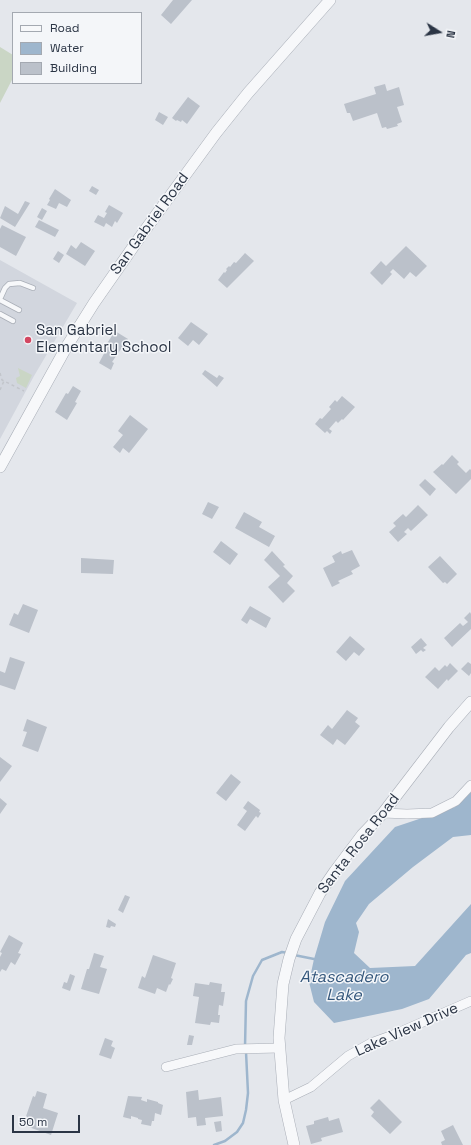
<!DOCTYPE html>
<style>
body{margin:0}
#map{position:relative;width:471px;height:1145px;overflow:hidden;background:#e4e7ec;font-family:"Space Grotesk",sans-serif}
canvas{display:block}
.legend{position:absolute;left:12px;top:12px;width:130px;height:72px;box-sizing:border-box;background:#f4f6f9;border:1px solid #a4a9b1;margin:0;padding:5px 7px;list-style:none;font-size:12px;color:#2b3545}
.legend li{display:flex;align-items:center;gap:8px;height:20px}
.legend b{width:20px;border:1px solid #a4a9b1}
.north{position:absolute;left:419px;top:12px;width:40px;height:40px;-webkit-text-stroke:3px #f4f6f9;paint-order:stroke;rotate:101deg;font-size:11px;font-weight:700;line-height:16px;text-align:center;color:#2b3545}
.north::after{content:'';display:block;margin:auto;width:14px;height:18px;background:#2b3545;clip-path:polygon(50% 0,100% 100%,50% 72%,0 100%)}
.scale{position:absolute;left:12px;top:1115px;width:68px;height:18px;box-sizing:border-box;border:2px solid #2b3545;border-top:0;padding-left:5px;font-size:12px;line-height:14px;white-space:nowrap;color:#2b3545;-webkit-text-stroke:3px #f4f6f9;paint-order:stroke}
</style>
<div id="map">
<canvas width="471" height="1145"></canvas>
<ul class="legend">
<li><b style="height:5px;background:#f7f8fa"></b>Road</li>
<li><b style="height:11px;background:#9eb6cd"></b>Water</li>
<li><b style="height:11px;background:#bbc1ca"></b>Building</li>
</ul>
<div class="north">N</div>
<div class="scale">50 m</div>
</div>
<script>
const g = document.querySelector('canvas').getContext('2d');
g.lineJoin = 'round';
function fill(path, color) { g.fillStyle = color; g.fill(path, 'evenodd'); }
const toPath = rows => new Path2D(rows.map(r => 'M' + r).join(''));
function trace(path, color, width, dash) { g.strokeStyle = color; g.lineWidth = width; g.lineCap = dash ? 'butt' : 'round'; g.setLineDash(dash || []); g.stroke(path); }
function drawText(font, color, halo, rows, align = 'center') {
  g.font = font + ' "Space Grotesk",sans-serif'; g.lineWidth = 3; g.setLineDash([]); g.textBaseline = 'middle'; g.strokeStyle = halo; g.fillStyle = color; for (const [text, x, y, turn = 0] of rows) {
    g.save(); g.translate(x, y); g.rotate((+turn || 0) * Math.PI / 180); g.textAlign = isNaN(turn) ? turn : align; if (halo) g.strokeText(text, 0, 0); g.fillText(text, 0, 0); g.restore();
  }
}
fill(toPath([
 [0,260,77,303,34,376,0,439]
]), '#d2d6de');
fill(toPath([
 [0,47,13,55,13,78,0,103],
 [18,368,32,375,26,388,17,383,16,378,20,376]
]), '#cad6c5');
fill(toPath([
 [471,792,471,835,453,837,413,867,369,904,356,923,359,932,354,953,370,968,415,966,471,904,471,953,466,955,429,999,402,1009,334,1023,314,1002,309,982,314,959,325,922,345,881,395,827,455,807]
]), '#9eb6cd');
trace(toPath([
 [294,955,314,959],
 [245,1047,246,1001,253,976,262,960,282,952,288,953],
 [214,1145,225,1141,237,1132,243,1123,246,1110,248,1093,246,1052]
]), '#9eb6cd', 2.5);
fill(toPath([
 [173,0,192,0,171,24,161,15],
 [385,84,387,91,399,87,404,105,397,107,402,122,397,124,398,126,387,129,386,127,382,128,377,113,353,121,350,113,347,113,344,104,376,94,374,87],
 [188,97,200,106,187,124,182,120,181,122,177,120,176,121,172,118],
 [159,112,168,117,163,125,155,120],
 [92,186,99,190,96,195,89,191],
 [55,189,71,200,67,207,59,203,56,209,47,205,50,200,49,199],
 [25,201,30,203,15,227,0,218,5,206,18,214],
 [109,205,123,213,117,223,115,221,112,227,106,223,104,227,94,222,98,215,104,218,107,213,105,212],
 [42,208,47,211,42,220,37,217],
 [39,220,59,230,55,237,35,227],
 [2,225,26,237,16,256,0,247,0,229],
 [81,242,95,251,85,266,66,254,71,245,76,249],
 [406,246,427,266,416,277,410,272,404,279,393,269,390,272,392,274,382,285,370,273,381,261,386,266],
 [58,251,64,255,59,263,53,259],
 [245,253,254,261,227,288,218,280,224,272,225,273,227,270,226,269,229,266,230,267,234,262,236,263],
 [191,322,208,334,199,345,193,340,188,346,178,338],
 [115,331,128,339,112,362,114,363,111,370,99,363,108,346,106,345],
 [205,370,217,378,219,375,224,378,217,387,202,374],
 [73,386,81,391,75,402,77,403,67,420,55,412,66,393,68,394],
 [342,396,355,407,343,420,342,419,338,423,336,421,329,429,332,431,330,434,327,431,325,433,315,424,320,418,322,419,331,409,329,407,335,400,337,402],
 [130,415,148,429,129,453,123,448,120,453,113,447,123,435,118,431],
 [452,455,459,462,457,464,466,473,470,469,471,470,471,479,456,494,433,472,442,464,443,465],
 [425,479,436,489,430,496,419,485],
 [208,502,219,507,212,519,202,514],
 [418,505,428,515,411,531,408,528,404,532,407,534,398,542,389,532,396,526,393,523,403,514,406,517],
 [244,512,262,522,259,527,275,536,269,547,235,528],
 [221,541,238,554,230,565,213,552],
 [352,550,360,566,351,571,353,574,338,581,340,583,332,587,323,568,335,562,332,556,341,551,342,554],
 [272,551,285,565,283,566,293,576,287,583,295,591,283,603,268,587,280,576,264,560],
 [440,556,457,574,447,584,445,582,443,583,428,567],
 [81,558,114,560,113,574,81,573],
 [23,604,38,610,29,633,9,625,14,613,18,615],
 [250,606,271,618,266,628,250,619,247,624,241,620],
 [470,612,471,614,471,629,452,647,444,638,460,623,463,626,468,622,464,618],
 [350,636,365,649,359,656,354,652,346,661,336,652],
 [421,638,427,645,423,648,426,650,423,652,421,650,416,654,411,647],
 [10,657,25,662,15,690,0,685,0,671,5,673],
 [468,662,471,664,471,673,469,676,461,669],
 [450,663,458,671,448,681,447,679,438,689,425,677,435,667,439,671,445,665,447,667],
 [347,710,358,718,355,722,360,726,345,745,337,739,333,745,320,735,328,725,332,729],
 [27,719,47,727,38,752,22,746,27,732,23,731],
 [0,757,12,766,0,782],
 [231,774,241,782,226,801,216,793],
 [0,798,7,804,0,814],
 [248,801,260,810,259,812,261,813,258,818,256,816,245,831,237,825,247,811,243,808],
 [125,895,130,897,123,913,118,910],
 [108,919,116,924,115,927,111,926,110,928,106,927],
 [9,935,23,943,18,953,21,954,15,965,11,962,6,971,2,969,0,972,0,957,2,953,0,952],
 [94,953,104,956,100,967,107,969,99,994,81,989,87,969,89,969],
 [153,955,176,963,171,978,173,979,170,985,169,984,166,992,157,988,155,994,138,988,142,976,145,978],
 [70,974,75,976,70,991,62,988,64,982,67,983],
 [210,982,222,984,221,992,225,992,223,1006,219,1005,218,1015,220,1015,219,1023,211,1022,210,1025,195,1023,199,997,193,996,195,983,209,985],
 [189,1035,194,1036,192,1045,187,1045],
 [105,1038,113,1041,111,1046,115,1048,111,1059,99,1055],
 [198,1090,199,1100,221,1097,223,1116,205,1118,206,1125,197,1126,196,1117,188,1118,186,1092],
 [37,1091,47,1094,43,1108,58,1113,51,1135,23,1125,33,1096,35,1097],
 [128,1096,142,1097,141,1100,147,1102,147,1099,158,1102,158,1103,163,1105,161,1115,155,1113,154,1121,152,1121,151,1126,141,1124,142,1120,138,1119,138,1118,131,1116,131,1119,123,1117],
 [379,1099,402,1122,390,1134,371,1116,374,1112,370,1108],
 [328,1117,329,1121,339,1118,343,1132,321,1138,322,1141,311,1144,306,1126,314,1124,314,1121],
 [221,1121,222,1131,216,1132,214,1122],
 [453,1125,463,1145,442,1145,441,1142,445,1140,441,1131]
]), '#bbc1ca');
const service = toPath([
 [0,299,5,288,9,284,20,283,33,288],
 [0,300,19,310],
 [0,314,13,321]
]);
const minor = toPath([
 [383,813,407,814,432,813,456,801,471,785],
 [166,1067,236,1049,279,1048],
 [284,1100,311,1087,348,1056,371,1043,393,1035,471,1001]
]);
const tertiary = toPath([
 [0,467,67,346,94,303,140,237,216,133,248,93,330,0],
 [294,1145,284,1100,279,1038,283,984,289,959,296,939,320,893,335,871,362,835,383,813,449,727,471,702]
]);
trace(service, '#a9aeb7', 6);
trace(minor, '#a9aeb7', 10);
trace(tertiary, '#a9aeb7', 12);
trace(toPath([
 [0,373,2,380,24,391],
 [0,390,4,381]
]), '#c2c5cb', 1.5, [3, 3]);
trace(service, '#f7f8fa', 4.5);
trace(minor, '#f7f8fa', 9);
trace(tertiary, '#f7f8fa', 11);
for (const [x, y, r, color] of [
 [28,340,4,"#d34761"]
]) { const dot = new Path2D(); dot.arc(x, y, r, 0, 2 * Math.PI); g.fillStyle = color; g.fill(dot); trace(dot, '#f4f6f9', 1.5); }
drawText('15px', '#2b3545', '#f4f6f9', [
 ["San Gabriel Road",150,224,-54],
 ["Santa Rosa Road",359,844,-52],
 ["Lake View Drive",407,1030,-24]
]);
drawText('15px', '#2b3545', '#f4f6f9', [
 ["San Gabriel",36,331],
 ["Elementary School",36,348]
], 'left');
drawText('italic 16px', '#33567b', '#f4f6f9', [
 ["Atascadero",344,978],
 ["Lake",344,996]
]);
</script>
